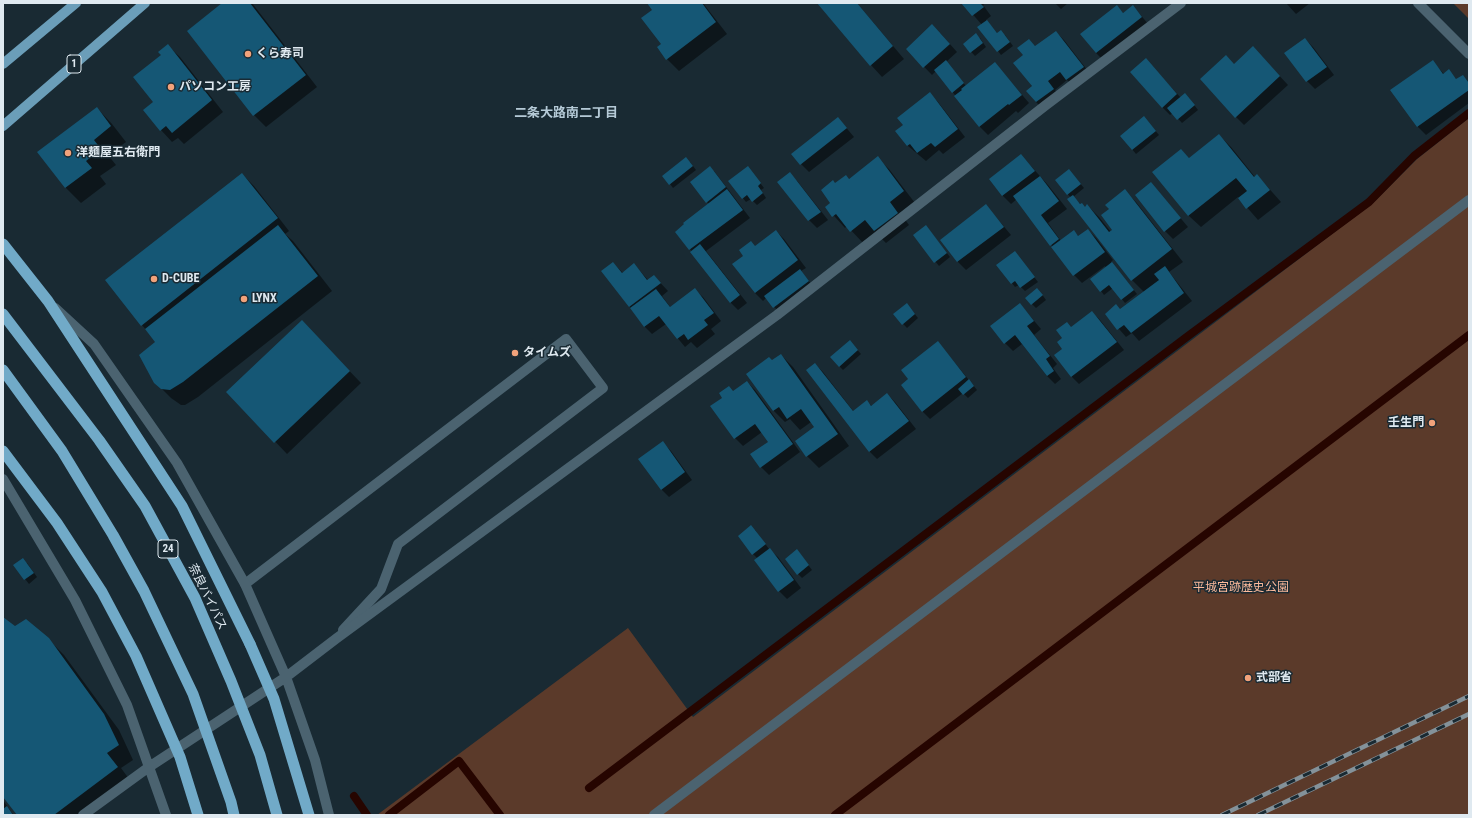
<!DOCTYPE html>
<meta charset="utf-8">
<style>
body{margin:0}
#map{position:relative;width:1472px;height:818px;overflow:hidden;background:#192a33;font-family:"Roboto Condensed",sans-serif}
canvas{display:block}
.frame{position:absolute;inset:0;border:4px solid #dfe9f0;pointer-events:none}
</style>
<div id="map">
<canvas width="1472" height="818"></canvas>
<div class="frame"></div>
</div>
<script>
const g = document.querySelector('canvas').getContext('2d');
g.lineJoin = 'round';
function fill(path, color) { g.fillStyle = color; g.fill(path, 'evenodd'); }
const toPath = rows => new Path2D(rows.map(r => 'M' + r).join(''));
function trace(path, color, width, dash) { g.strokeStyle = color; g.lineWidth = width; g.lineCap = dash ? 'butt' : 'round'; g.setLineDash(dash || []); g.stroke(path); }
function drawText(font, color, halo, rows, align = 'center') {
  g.font = font + ' "Roboto Condensed","Noto Sans JP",sans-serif'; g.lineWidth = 3; g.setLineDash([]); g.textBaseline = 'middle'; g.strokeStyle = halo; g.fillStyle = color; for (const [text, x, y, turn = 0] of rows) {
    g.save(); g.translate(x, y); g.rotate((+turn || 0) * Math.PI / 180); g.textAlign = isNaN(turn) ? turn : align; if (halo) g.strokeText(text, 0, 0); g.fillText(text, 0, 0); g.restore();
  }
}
fill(toPath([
 [1453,3,1469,3,1469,19],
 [1469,118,1469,815,377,815,628,628,693,717,1373,203,1417,159]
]), '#5b3a2a');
fill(toPath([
 [224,3,252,3,317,87,266,127,254,115,188,31],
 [648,3,703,3,727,34,679,71,667,59,653,10],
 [818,3,857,3,904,59,882,77,871,65],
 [963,3,986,3,983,5,991,16,986,20,998,34,1005,35,1013,46,1001,55,998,51,982,25],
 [1055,3,1068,3,1061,9],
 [1286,3,1310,3,1296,14],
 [1117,6,1123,13,1133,6,1149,25,1104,61,1096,53],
 [1056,32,1064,40,1091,75,1075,87,1067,80,1055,90,1061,97,1044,110,1036,102,1024,56,1029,40,1036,47],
 [940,33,957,52,946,62,966,86,995,63,1029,103,1018,113,1016,111,988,135,980,127,936,71,932,75,907,49],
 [980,38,986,47,975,56,964,44],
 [1305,39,1313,47,1334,75,1315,89,1307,81],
 [168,46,180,57,223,112,184,144,178,138,172,142,161,130,154,102,162,55],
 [1261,56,1288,85,1244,125,1236,117,1235,65],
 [1146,60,1181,98,1189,98,1198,110,1182,123,1173,113,1170,115,1162,107],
 [1432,61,1444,74,1449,71,1457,80,1463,76,1469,82,1469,103,1426,135,1418,127,1392,90],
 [930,94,938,102,965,137,943,154,939,150,926,161,908,146,897,131,904,125],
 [97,108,112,124,126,142,108,155,116,165,100,176,106,184,81,203,66,188,39,152],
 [838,118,854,137,809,172,801,164],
 [1148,122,1159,135,1136,154,1121,136],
 [1219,135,1231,147,1255,177,1257,175,1281,202,1258,220,1238,197,1201,227,1189,216,1154,172,1181,150,1190,159],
 [1021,155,1048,185,1067,209,1048,223,1061,241,1074,232,1079,237,1088,230,1096,238,1113,260,1111,262,1137,294,1125,303,1113,288,1104,295,1101,291,1106,268,1105,266,1082,283,1074,275,1017,199,1011,204,1003,196,990,179],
 [877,158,889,169,915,203,901,214,909,225,886,243,876,233,863,243,847,226,845,228,826,207,831,203,835,184,849,179],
 [690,162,696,170,673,188,670,184],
 [1069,170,1084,188,1073,197,1085,208,1087,205,1099,217,1111,232,1113,230,1110,209,1125,191,1136,202,1183,262,1169,272,1192,301,1139,341,1132,333,1126,337,1106,314,1121,310,1144,292,1132,280,1069,199,1071,198,1056,180],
 [714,171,750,218,706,251,747,303,738,310,730,302,690,249,709,204,707,202],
 [751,171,764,188,761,190,766,198,757,205,751,199,746,202,729,181],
 [242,174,254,186,289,231,285,234,293,241,332,291,198,397,185,405,181,405,171,398,155,382,156,342,142,325],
 [790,174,798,182,828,220,817,228,809,220,779,182],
 [1151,183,1188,227,1173,239,1165,231],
 [986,205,1011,235,966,270,958,262,941,240],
 [929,230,950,257,939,266,914,235],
 [776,231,784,239,806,268,801,271,812,285,778,311,766,298,763,301,755,293,756,247],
 [1018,256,1038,282,1025,291,1019,285,1015,287,998,265],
 [613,263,623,273,634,264,648,280,654,276,668,291,662,296,671,308,695,290,703,297,721,321,711,329,715,334,697,348,691,342,685,347,666,324,652,334,644,326,629,306],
 [1041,293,1046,300,1036,308,1026,298],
 [1020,304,1041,329,1034,335,1057,364,1053,368,1061,379,1055,384,1047,376,1022,344,1013,351,1005,343],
 [910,308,918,318,907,328,894,314],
 [1092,312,1100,320,1124,350,1079,384,1072,377,1064,349,1072,328],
 [314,334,361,383,287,454,228,392],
 [938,342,977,390,968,398,963,393,930,419,922,411,910,379],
 [853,345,861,354,843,370,839,366],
 [781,355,793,367,849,446,819,468,807,456,816,428,811,422,800,430,790,419,785,422,773,410,772,361],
 [815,364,823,372,854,412,867,402,872,406,887,394,895,402,916,429,877,459,869,451],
 [747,382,755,390,800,452,769,475,761,467,769,442,762,432,743,446,735,438,712,406],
 [663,443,671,451,692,480,669,497,661,489],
 [755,530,769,549,778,557,801,588,787,599,779,591,757,558,753,554],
 [800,554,812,570,802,578,798,574],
 [27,563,37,577,29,584,14,565],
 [3,619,15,628,48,639,64,655,119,730,133,760,121,768,132,783,89,815,18,815,3,795],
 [3,800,12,813,14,815,3,815]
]), '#0007');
trace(toPath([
 [589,788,1188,336,1369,202,1414,156,1469,113],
 [354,796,367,815],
 [389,815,459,761,500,815],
 [835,815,1469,335]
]), '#260500', 8);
fill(toPath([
 [222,3,250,3,306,75,253,116,187,31],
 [647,3,702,3,716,22,666,60,657,47,661,44,641,18,652,10],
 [817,3,857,3,893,46,870,66],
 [961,3,980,3,984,7,972,16],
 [1117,5,1123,13,1133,5,1142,17,1096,53,1080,34],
 [987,20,997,33,1001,30,1010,42,997,52,977,27],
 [932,24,950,44,923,68,906,49],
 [1056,31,1084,67,1066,80,1060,72,1048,81,1054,89,1036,102,1026,91,1032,86,1013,63,1023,55,1017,48,1029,39,1035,46],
 [976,33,983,43,970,53,963,44],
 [1305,38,1327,67,1306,82,1284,53],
 [168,44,212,100,172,133,166,126,160,131,143,110,153,102,133,77,161,55,158,52],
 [1253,46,1280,76,1235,118,1200,79,1226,55,1234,64],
 [1146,58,1177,94,1162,108,1130,72],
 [946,60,964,83,952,93,934,70],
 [1433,60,1443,74,1449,69,1456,79,1463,75,1469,83,1469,90,1417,127,1390,90],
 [995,62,1022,95,1009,105,1008,104,979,127,954,96,962,90,961,89],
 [930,92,958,129,935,147,931,143,917,153,910,144,907,146,895,131,903,125,897,118],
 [1185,93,1195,105,1177,120,1167,108],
 [97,107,111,126,94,140,101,149,86,161,92,168,65,188,37,152],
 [1144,116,1156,131,1132,150,1120,136],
 [838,117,847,128,800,165,791,154],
 [1219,134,1254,177,1257,174,1270,190,1246,209,1238,198,1247,191,1236,178,1188,216,1152,172,1181,149,1189,158],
 [1021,154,1035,171,1002,196,989,179],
 [878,156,904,191,890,202,898,213,874,231,865,220,850,232,836,214,832,217,825,207,830,203,821,190,833,180,835,183,846,175,849,179],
 [686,157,693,166,669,185,662,176],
 [710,166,726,187,706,203,690,182],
 [748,166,761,183,758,186,763,193,752,202,747,195,742,199,728,181],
 [1069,169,1081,184,1067,195,1055,180],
 [790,172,821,212,808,221,777,182],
 [242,173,278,218,141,326,105,280],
 [1040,176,1059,201,1041,215,1059,239,1050,246,1013,196],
 [1151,182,1181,218,1164,232,1135,195],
 [727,189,743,210,689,250,675,232,684,224,683,223],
 [1125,189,1172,249,1131,281,1067,199,1073,195,1080,204,1082,203,1085,207,1087,204,1109,232,1112,230,1101,215,1109,209,1105,205],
 [986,204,1004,227,957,262,940,240],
 [278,225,318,276,183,382,170,390,161,389,154,383,139,355,155,342,145,329],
 [926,225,947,253,934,263,913,235],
 [1088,229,1105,252,1073,276,1051,247,1074,230,1078,236],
 [776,230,798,260,755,293,732,264,743,256,739,250,751,241,755,246],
 [700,244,740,295,730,303,690,252],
 [1015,251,1035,277,1020,288,1015,281,1011,284,996,265],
 [613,262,622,273,634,263,647,280,654,275,661,283,629,307,601,271],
 [1112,262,1134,290,1121,300,1109,285,1100,292,1090,279],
 [1165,266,1184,293,1131,333,1124,325,1117,330,1105,314,1116,304,1120,309,1159,280,1154,274],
 [800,269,809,281,773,308,764,296],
 [695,288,714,313,704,320,708,325,688,340,684,334,677,339,659,316,644,327,630,308,656,289,670,307],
 [1037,288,1043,295,1031,305,1025,298],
 [907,303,915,314,902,325,893,314],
 [1020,303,1034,321,1027,326,1050,356,1046,359,1054,371,1047,376,1015,335,1004,344,990,326],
 [1092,311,1117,342,1071,377,1054,355,1062,349,1057,342,1062,338,1056,330,1067,322,1071,327],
 [302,320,350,371,274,443,226,392],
 [850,340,858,350,839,367,830,357],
 [938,341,966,377,922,412,901,385,908,379,901,370],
 [781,354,838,434,806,457,795,441,814,427,801,409,787,419,779,407,773,411,746,374,769,357,772,360],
 [815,363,853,411,867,400,871,406,887,393,909,421,869,452,806,370],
 [969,379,974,386,963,395,958,389],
 [747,381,793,444,760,468,750,454,768,442,755,424,734,439,710,406,722,398,719,393,729,386,733,391],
 [663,441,685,472,661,490,638,459],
 [751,525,766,544,752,555,738,536],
 [770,548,794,580,778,592,754,560],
 [797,549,809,565,797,575,785,559],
 [23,558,34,573,24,580,13,565],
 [3,617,15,626,26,619,49,638,104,714,119,745,107,753,118,767,54,815,17,815,3,797],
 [7,806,13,815,3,815,3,809]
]), '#155775');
trace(toPath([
 [245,584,566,339,603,388,398,544,381,589,343,630]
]), '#4b6370', 10);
trace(toPath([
 [654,815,1469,200]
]), '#4b6370', 10);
trace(toPath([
 [1418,3,1469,54],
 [55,308,94,344,177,463,245,584,286,677,315,760,329,815],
 [3,479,75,600,127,705,166,815],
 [83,815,149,767,286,677,337,638,777,315,1046,105,1181,3]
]), '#4b6370', 10);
trace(toPath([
 [3,64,76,3],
 [3,126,145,3]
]), '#6b9eb9', 10);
trace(toPath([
 [3,244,48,301,182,506,250,644]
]), '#71aac8', 11);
const rail = toPath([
 [1222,815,1469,696],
 [1258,815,1469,714]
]);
trace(rail, '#84929a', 4.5);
trace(rail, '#192a33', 3, [9]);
trace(toPath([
 [3,314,99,440,145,506,195,598,231,681,260,755,277,815],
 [3,370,62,451,113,535,144,591,193,694,231,802,234,815],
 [3,451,57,523,102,592,136,656,180,757,198,815],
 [250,644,274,699,309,815]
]), '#71aac8', 11);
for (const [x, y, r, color] of [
 [248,54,4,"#f1a27b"],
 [171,87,4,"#f1a27b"],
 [68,153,4,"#f1a27b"],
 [154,279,4,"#f1a27b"],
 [244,299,4,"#f1a27b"],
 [515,353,4,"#f1a27b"],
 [1432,423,4,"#f1a27b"],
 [1248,678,4,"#f1a27b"]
]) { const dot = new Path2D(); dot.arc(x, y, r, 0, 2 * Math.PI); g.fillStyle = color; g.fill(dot); trace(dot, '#192a33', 1.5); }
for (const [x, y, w] of [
 [74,64,14],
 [168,549,20]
]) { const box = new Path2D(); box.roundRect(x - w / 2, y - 9, w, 18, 3); g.fillStyle = '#192a33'; g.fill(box); trace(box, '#dfe9f0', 1); }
drawText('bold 11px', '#dfe9f0', null, [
 ["1",74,64],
 ["24",168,549]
]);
drawText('bold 12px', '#dfe9f0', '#192a33', [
 ["くら寿司",256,54],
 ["パソコン工房",179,87],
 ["洋麺屋五右衛門",76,153],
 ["D-CUBE",162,279],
 ["LYNX",252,299],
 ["タイムズ",523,353],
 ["壬生門",1424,423,"right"],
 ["式部省",1256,678]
], 'left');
drawText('12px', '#fcba9b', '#192a33', [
 ["平城宮跡歴史公園",1241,588]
]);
drawText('12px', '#dfe9f0', '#192a33', [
 ["奈良バイパス",207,597,64]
]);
drawText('bold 13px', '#b5cad7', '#192a33', [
 ["二条大路南二丁目",566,114]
]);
</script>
